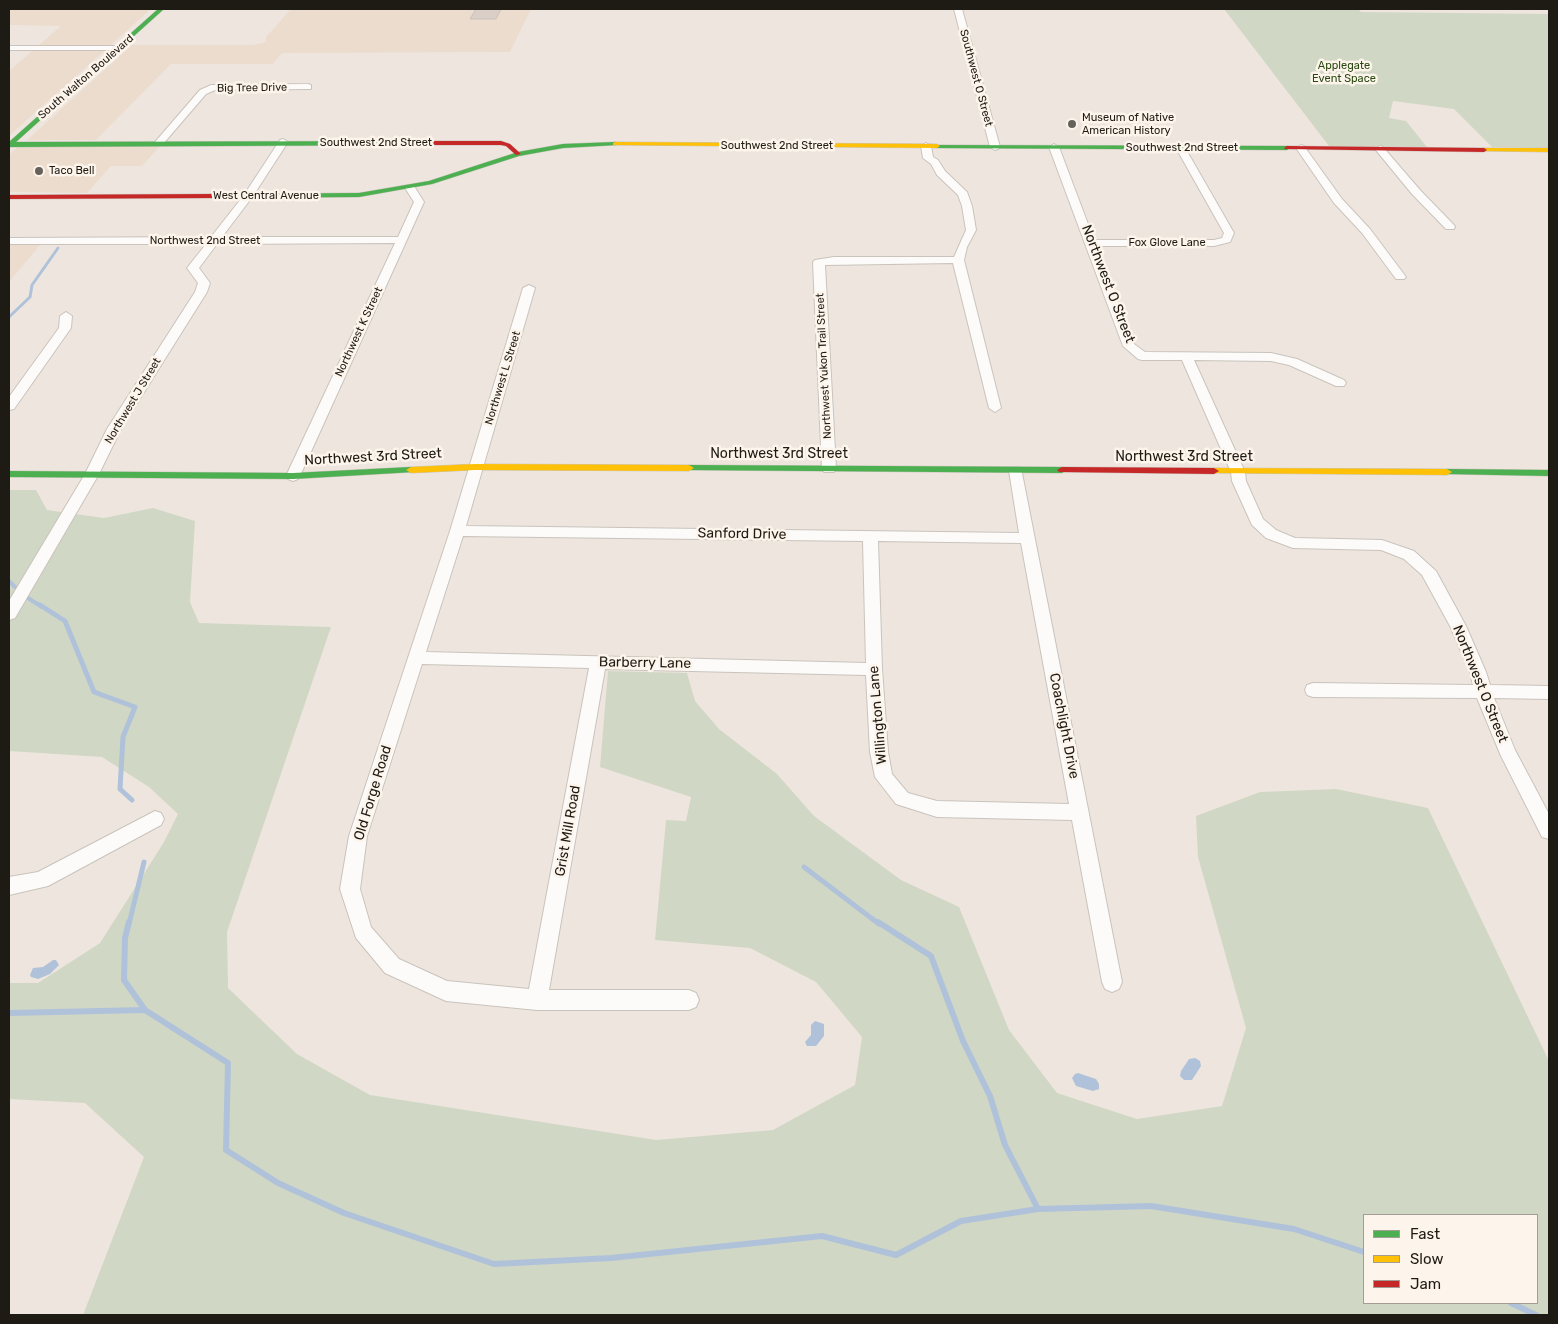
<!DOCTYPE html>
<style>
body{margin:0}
#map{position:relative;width:1558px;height:1324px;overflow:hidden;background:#eee6de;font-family:Rubik,sans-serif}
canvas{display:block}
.frame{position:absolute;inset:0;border:10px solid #1e1a14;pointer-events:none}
.legend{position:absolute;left:1363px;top:1214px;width:175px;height:90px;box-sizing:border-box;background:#fdf5ec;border:1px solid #a49d96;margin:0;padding:6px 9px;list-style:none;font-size:15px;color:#1e1a14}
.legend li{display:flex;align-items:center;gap:10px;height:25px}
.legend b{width:25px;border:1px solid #a49d96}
</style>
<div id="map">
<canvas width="1558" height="1324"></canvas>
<div class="frame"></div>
<ul class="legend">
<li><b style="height:6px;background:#4caf50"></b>Fast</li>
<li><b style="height:6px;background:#ffc107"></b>Slow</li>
<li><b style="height:6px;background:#c62828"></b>Jam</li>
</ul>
</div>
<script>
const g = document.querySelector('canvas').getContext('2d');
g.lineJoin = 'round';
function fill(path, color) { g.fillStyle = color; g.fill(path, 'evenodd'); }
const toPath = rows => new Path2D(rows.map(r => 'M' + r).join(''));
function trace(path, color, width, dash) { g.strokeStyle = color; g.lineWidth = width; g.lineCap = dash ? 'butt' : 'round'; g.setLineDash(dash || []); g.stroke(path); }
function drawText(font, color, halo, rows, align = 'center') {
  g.font = font + ' Rubik,sans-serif'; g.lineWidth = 5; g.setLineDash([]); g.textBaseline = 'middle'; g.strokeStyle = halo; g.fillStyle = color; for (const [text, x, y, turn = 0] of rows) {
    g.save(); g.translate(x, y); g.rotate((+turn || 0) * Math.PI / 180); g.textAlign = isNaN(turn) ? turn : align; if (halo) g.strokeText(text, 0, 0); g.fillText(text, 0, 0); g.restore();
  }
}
fill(toPath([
 [9,9,151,9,9,136,9,71,61,26,9,25],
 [291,9,531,9,510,52,282,53,273,64,171,64,96,140,27,140,132,45,254,45,266,42,266,37],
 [21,144,162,144,142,166,111,166,87,193,9,192,9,155],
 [9,244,41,244,9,282]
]), '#ebdcce');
fill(toPath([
 [1224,9,1358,9,1361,12,1549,14,1549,148,1492,147,1454,109,1393,101,1389,118,1406,121,1427,147,1329,146],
 [9,490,36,490,47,510,104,518,153,508,195,521,190,602,199,623,331,627,227,932,228,988,297,1054,370,1095,656,1140,773,1130,855,1085,862,1037,816,982,750,948,655,940,666,820,686,821,691,797,600,767,608,671,687,673,695,701,719,729,777,774,814,816,901,880,959,907,1009,1030,1057,1093,1137,1119,1222,1106,1246,1028,1198,857,1196,816,1260,792,1336,789,1428,808,1549,1061,1549,1315,83,1315,144,1157,85,1103,9,1099,9,983,38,983,100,943,164,842,178,814,149,787,102,757,9,751],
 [1364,1215,1537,1215,1537,1303,1364,1303]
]), '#d1d7c5');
fill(toPath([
 [53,960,56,960,59,965,50,974,38,979,31,977,30,975,33,968,43,967],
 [815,1021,824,1024,824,1036,816,1046,807,1046,805,1042,811,1035,811,1025],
 [1195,1058,1200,1061,1201,1066,1192,1080,1184,1080,1180,1076,1181,1071,1189,1059],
 [1078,1073,1096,1079,1099,1084,1099,1089,1093,1091,1076,1086,1072,1078,1075,1074]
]), '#afc2da');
trace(toPath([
 [9,317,30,297,32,285,58,248]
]), '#afc2da', 3);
trace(toPath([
 [9,581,15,587],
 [28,598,42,607]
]), '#afc2da', 4);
trace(toPath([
 [40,605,65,621,94,692,135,707,123,737,120,789,132,800],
 [804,867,879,924],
 [129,924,144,862]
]), '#afc2da', 5);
trace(toPath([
 [129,922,125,938,124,980,145,1010],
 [878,922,931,956,963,1041,990,1096,1005,1145,1038,1209],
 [9,1013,145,1010,228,1063,226,1150,278,1183,344,1213,494,1264,611,1258,822,1236,896,1255,961,1221,1038,1209,1151,1206,1294,1229,1364,1252],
 [1511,1303,1536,1315]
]), '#afc2da', 6);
const building = toPath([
 [476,9,501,9,496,19,470,19,476,9]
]);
fill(building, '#dacec6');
trace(building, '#cac3be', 1);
const street = toPath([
 [954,9,962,9,1000,147,998,149,995,150,990,147,954,9],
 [9,46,119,46,123,48,119,50,9,50,9,46],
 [308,84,311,85,311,89,215,90,206,94,163,144,157,144,155,142,200,90,211,85,308,84],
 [283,139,288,142,253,196,222,237,398,237,414,202,405,188,406,186,414,186,424,202,300,476,298,479,293,481,288,479,286,476,395,243,217,244,199,268,210,283,207,292,121,429,99,474,15,618,9,620,9,601,85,474,107,429,195,292,198,283,187,268,206,244,9,244,9,238,211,237,244,195,280,140,283,139],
 [926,143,931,146,933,157,938,160,945,171,967,192,972,206,976,230,967,247,964,260,1001,408,995,412,989,408,953,263,825,265,836,469,834,472,824,472,822,469,813,262,815,260,834,257,954,257,966,230,962,206,958,195,937,175,931,164,923,158,921,146,926,143],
 [1054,144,1059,147,1094,240,1214,240,1222,238,1224,233,1176,148,1178,146,1184,146,1234,233,1230,242,1214,246,1097,246,1134,344,1145,352,1271,353,1297,359,1344,380,1346,383,1344,386,1336,386,1289,365,1271,361,1194,360,1245,472,1246,481,1263,519,1276,530,1295,538,1382,540,1414,551,1436,571,1466,626,1486,672,1490,685,1549,686,1549,699,1494,698,1515,750,1549,814,1549,839,1542,837,1501,756,1477,698,1313,697,1307,695,1305,690,1307,685,1313,683,1473,685,1470,672,1450,626,1422,575,1404,559,1381,550,1293,548,1266,538,1252,525,1232,481,1231,472,1182,360,1142,360,1138,359,1123,346,1049,147,1054,144],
 [1301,145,1304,146,1342,199,1370,229,1406,277,1404,279,1396,279,1362,233,1334,203,1296,148,1301,145],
 [1380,146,1383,147,1420,190,1454,225,1455,227,1454,229,1446,229,1412,194,1375,149,1380,146],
 [529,285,535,288,466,526,1019,533,1009,471,1011,468,1016,467,1021,468,1122,982,1119,989,1112,992,1105,989,1102,982,1072,820,937,817,896,804,875,777,870,752,866,675,605,669,549,990,689,990,696,993,699,1000,696,1007,689,1010,537,1010,446,1001,385,973,356,938,340,889,349,836,450,531,523,288,529,285],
 [463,536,863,541,866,663,426,652,463,536],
 [878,541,1021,543,1069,804,937,801,908,793,892,774,888,752,882,669,878,541],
 [422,664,589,668,529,989,447,981,399,959,371,927,360,889,367,836,422,664],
 [66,312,72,316,71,328,14,409,9,410,9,397,59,328,60,316,66,312],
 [155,811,161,813,164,819,161,825,48,886,9,895,9,877,38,872,155,811]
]);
const fast = toPath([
 [158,9,164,9,16,142,432,141,435,143,432,145,9,147,9,142,158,9],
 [615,142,617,143,617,145,563,148,519,156,432,184,359,197,211,198,207,196,211,194,359,193,429,181,518,152,563,144,615,142],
 [935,145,1287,146,1290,148,1287,150,937,148,935,147,935,145],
 [689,465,1062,467,1067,470,1062,473,686,470,686,466,689,465],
 [411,467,416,470,414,472,293,479,9,477,9,471,293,473,411,467],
 [1447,469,1549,470,1549,476,1444,474,1442,472,1447,469]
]);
const slow = toPath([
 [615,142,937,144,940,146,937,148,613,145,613,143,615,142],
 [1484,148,1549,148,1549,152,1482,151,1481,150,1484,148],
 [475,464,689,465,694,468,689,471,475,470,411,473,406,470,411,467,475,464],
 [1214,468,1447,469,1452,472,1447,475,1211,473,1209,471,1214,468]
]);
const jam = toPath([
 [501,141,510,144,521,154,516,155,506,146,501,145,432,145,429,143,432,141,501,141],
 [1287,146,1484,148,1487,150,1484,152,1285,149,1284,148,1287,146],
 [211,194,214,194,214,198,9,199,9,195,211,194],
 [1062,467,1214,468,1219,471,1214,474,1059,472,1057,470,1062,467]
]);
trace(street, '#c9c3bc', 2);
trace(fast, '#c9c3bc', 1);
trace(slow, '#c9c3bc', 1);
trace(jam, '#c9c3bc', 1);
fill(street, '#fcfbfa');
fill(fast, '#4caf50');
fill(slow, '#ffc107');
fill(jam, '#c62828');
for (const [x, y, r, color] of [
 [1072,124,5,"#67615b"],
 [39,171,5,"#67615b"]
]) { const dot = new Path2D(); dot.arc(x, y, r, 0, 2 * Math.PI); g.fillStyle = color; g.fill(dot); trace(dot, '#fdf5ec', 2); }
drawText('11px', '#284a11', '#fdf5ec', [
 ["Applegate",1344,66],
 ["Event Space",1344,79]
]);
drawText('11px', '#1e1a14', '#fdf5ec', [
 ["South Walton Boulevard",86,77,-41],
 ["Southwest O Street",976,78,75],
 ["Big Tree Drive",252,88,-1],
 ["Southwest 2nd Street",376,143],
 ["Southwest 2nd Street",777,146],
 ["Southwest 2nd Street",1182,148],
 ["West Central Avenue",266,196],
 ["Northwest 2nd Street",205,241],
 ["Fox Glove Lane",1167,243],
 ["Northwest K Street",359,332,-65],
 ["Northwest Yukon Trail Street",824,366,-93],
 ["Northwest L Street",503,378,-73],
 ["Northwest J Street",133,401,-59]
]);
drawText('11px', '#1e1a14', '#fdf5ec', [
 ["Museum of Native",1082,118],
 ["American History",1082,131],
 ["Taco Bell",49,171]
], 'left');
drawText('14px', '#1e1a14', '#fdf5ec', [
 ["Northwest O Street",1108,284,69],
 ["Northwest 3rd Street",779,454],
 ["Northwest 3rd Street",373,457,-3],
 ["Northwest 3rd Street",1184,457],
 ["Sanford Drive",742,534,1],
 ["Barberry Lane",645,663,1],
 ["Northwest O Street",1480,684,68],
 ["Willington Lane",878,715,-95],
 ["Coachlight Drive",1064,726,79],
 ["Old Forge Road",373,793,-73],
 ["Grist Mill Road",568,831,-80]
]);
</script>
